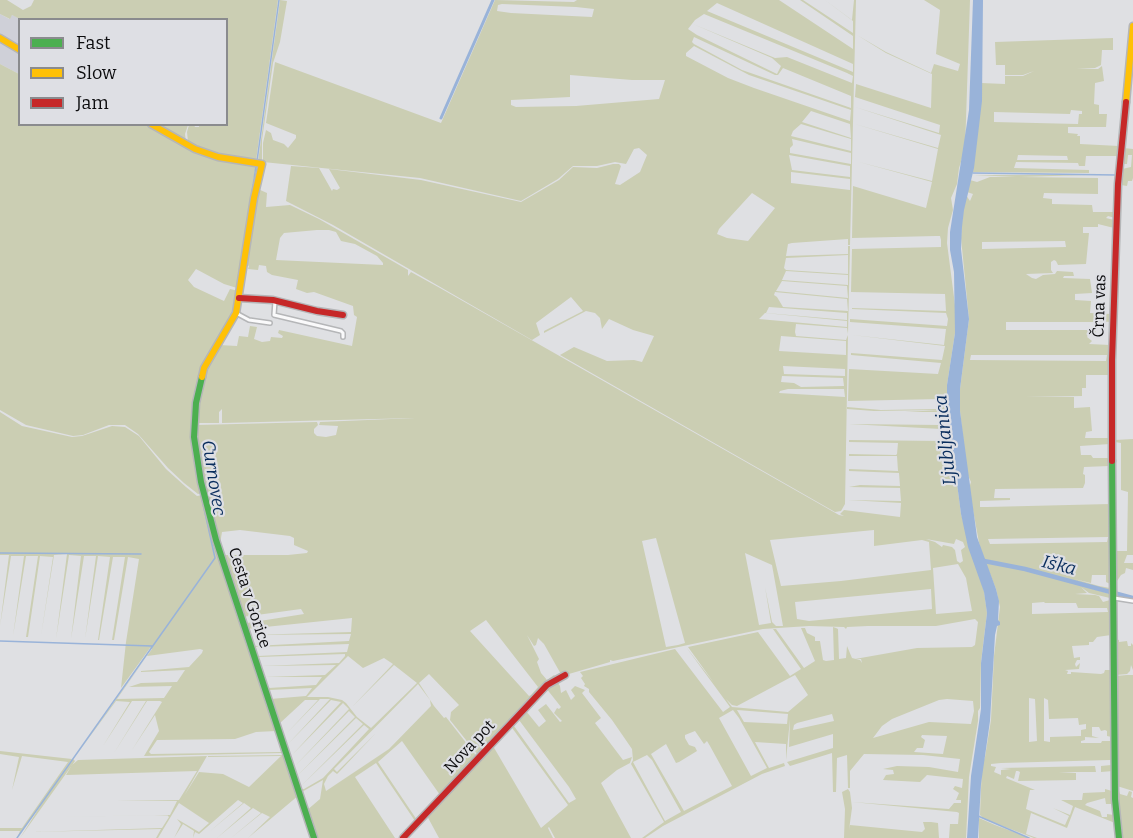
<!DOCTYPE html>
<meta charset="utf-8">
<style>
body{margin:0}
#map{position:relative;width:1133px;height:838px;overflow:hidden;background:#dfe0e3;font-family:Bitter,serif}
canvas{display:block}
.legend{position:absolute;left:18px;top:18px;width:210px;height:108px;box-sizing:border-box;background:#dedfe4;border:2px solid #8a8b8e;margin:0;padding:8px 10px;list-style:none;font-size:18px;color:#0c0c0e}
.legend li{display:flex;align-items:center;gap:12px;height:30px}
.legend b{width:30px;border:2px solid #8a8b8e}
</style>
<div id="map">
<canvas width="1133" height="838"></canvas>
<ul class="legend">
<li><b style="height:8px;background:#4caf50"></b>Fast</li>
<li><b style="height:8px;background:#ffc107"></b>Slow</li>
<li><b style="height:8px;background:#c62828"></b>Jam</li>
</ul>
</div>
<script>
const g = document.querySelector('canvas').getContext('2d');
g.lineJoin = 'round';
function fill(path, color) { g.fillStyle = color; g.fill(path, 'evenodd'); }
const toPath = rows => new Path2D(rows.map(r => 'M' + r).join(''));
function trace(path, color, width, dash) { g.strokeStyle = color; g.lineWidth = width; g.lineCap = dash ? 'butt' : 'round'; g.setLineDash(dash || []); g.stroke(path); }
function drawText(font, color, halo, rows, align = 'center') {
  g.font = font + ' Bitter,serif'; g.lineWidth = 4.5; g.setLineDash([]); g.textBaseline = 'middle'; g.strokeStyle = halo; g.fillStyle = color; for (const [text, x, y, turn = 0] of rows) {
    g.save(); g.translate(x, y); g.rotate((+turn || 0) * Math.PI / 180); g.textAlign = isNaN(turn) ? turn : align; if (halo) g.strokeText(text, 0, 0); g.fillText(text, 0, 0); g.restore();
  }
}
fill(toPath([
 [0,14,9,19,12,15,22,19,20,20,19,74,0,64]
]), '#cfd0d8');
fill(toPath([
 [0,0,7,0,23,10,31,6,34,0,278,0,256,161,232,159,199,149,188,142,187,132,189,125,194,125,195,127,199,127,199,125,226,124,226,20,22,20,12,15,10,19,0,14],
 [280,0,287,1,280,42,273,63,262,140,262,161,258,162],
 [495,0,574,2,577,0,779,0,853,49,853,36,800,0,803,0,853,33,853,21,825,0,852,20,854,0,856,0,850,245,848,245,848,239,792,243,788,244,786,256,848,254,848,246,850,246,848,334,847,328,796,324,795,332,796,336,846,340,848,335,845,504,841,511,835,512,560,355,574,347,607,361,634,360,642,362,654,336,633,330,609,319,602,329,600,318,595,313,586,311,544,333,544,331,583,311,571,297,536,323,540,335,532,340,333,225,286,201,291,166,319,168,332,191,333,189,337,190,340,188,329,169,421,180,521,202,559,180,573,167,597,168,613,164,619,164,621,166,615,184,620,185,640,172,647,155,639,148,634,149,626,164,615,162,597,166,573,166,558,179,521,201,420,178,263,162,263,143,266,130,271,133,273,140,284,144,288,148,296,138,296,135,266,123,275,62,441,123],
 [717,3,853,64,853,72,707,11],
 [502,4,576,7,594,9,592,17,511,13,497,11,498,5],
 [704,14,847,73,853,76,852,83,787,57,775,58,693,24,772,58,781,66,777,74,697,35,688,29,695,20],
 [694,37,775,75,778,75,783,68,851,96,851,108,742,70,694,44,692,42],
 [694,46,749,75,851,110,850,121,754,88,728,78,686,56,686,53],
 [570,75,632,80,665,80,659,99,576,106,516,107,511,105,511,100,570,97],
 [811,111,850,124,851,138,802,122],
 [801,124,851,139,851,151,791,136,793,131],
 [792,139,851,153,851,164,790,153,790,148,793,145],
 [789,155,850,166,850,177,792,170],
 [791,172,850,179,850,190,791,183],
 [752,193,775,208,748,241,727,238,717,234,719,229],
 [848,255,848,274,786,270,784,268,786,258],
 [786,271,848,275,848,285,782,280],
 [782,281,847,286,848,298,776,291],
 [775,292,847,299,848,311,783,307,777,297,774,295],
 [769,307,847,313,847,320,766,313],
 [765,313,847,321,847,327,759,319],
 [781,336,846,341,846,355,779,351],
 [783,366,845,369,845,376,784,374],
 [782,376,843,378,844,386,801,387,794,383,781,382],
 [788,389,844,389,845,397,779,393,780,391],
 [924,0,970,0,965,149,959,168,957,184,951,198,953,210,948,228,947,243,955,305,955,333,947,385,947,407,961,514,984,591,987,613,981,662,980,708,978,711,978,721,969,777,966,838,949,838,950,824,958,824,959,813,957,812,852,802,949,809,954,803,961,803,961,800,956,800,959,793,953,789,955,786,962,788,963,779,927,775,920,782,883,780,886,775,894,774,893,770,883,769,897,766,929,767,958,772,960,759,923,755,864,754,850,771,850,788,848,788,847,755,837,758,836,792,833,792,832,753,790,766,787,762,833,748,833,734,789,747,790,719,786,760,786,744,755,742,769,768,784,763,785,766,762,774,663,826,645,838,642,838,664,822,631,764,633,760,632,749,612,720,589,692,589,689,584,686,585,684,581,678,583,676,580,672,675,649,723,712,730,707,686,647,714,683,688,647,758,632,790,676,801,669,773,629,776,629,804,668,815,661,801,628,805,628,807,633,815,637,815,641,820,641,823,660,826,661,834,660,833,627,836,628,838,629,839,659,846,658,847,646,852,658,860,660,862,663,861,659,855,659,917,648,972,647,975,645,978,622,975,619,936,626,868,626,847,627,846,629,844,627,809,626,763,629,613,661,610,660,610,662,562,676,544,644,538,638,536,645,534,646,527,635,539,659,537,662,541,673,547,680,554,675,556,677,478,755,450,720,451,712,459,705,429,674,419,683,434,706,444,718,446,717,478,758,402,838,399,838,415,821,376,763,355,777,395,838,315,838,306,811,320,799,323,780,300,793,300,789,304,789,323,778,369,729,364,725,301,786,363,724,356,718,297,776,355,717,349,711,295,766,349,709,343,703,292,755,341,702,331,700,288,744,330,699,320,699,286,734,318,700,305,700,279,724,270,699,306,696,312,688,269,690,269,688,316,685,322,677,265,677,325,675,336,665,261,666,339,663,345,656,345,654,258,657,258,656,347,652,349,644,255,647,254,646,349,641,351,634,250,635,351,632,352,618,246,629,245,624,247,623,304,614,301,609,242,617,222,555,288,555,307,553,308,551,294,545,294,538,290,536,240,530,222,532,220,544,209,512,196,444,197,425,317,422,318,425,314,429,314,433,317,436,326,437,336,435,338,426,319,425,320,422,415,418,222,423,222,409,219,412,219,423,197,423,198,400,206,366,219,345,237,346,239,336,248,337,250,326,257,327,254,339,262,342,270,341,271,337,282,338,283,336,278,333,279,330,352,346,357,317,354,315,353,306,314,292,307,293,296,289,298,280,272,275,267,272,266,266,259,265,258,270,248,269,249,266,245,264,258,189,267,193,266,207,290,205,319,219,408,270,408,276,411,272,440,288,839,515,844,516,840,514,844,510,900,517,901,503,848,500,901,501,900,488,849,487,860,485,900,486,899,473,849,471,849,469,898,471,897,456,849,456,849,454,896,455,897,454,898,443,849,442,849,440,941,441,941,429,849,424,940,425,939,412,905,412,940,410,874,411,847,409,847,407,881,410,939,409,939,399,848,401,849,369,938,374,941,363,851,355,851,353,942,360,945,346,852,335,944,345,946,329,850,322,850,319,947,326,948,319,946,313,852,309,852,308,946,311,945,294,851,292,852,249,941,247,941,240,940,236,936,236,852,238,853,186,926,208,932,182,859,162,932,181,938,149,855,124,938,148,941,135,855,107,939,133,940,125,855,97,856,84,931,108,932,74,886,53,857,35,886,52,931,73,934,64,958,71,960,64,936,54,940,10],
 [317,230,329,230,336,232,341,241,355,244,377,256,383,263,383,265,276,260,280,238,284,233],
 [874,530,874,546,922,540,929,542,931,570,841,581,781,586,770,540],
 [656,538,685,643,678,645,666,647,642,541],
 [926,539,954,544,956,539,963,542,965,547,961,550,963,561,960,563,957,561,955,550,952,547,943,545,942,547,935,542],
 [745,553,772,565,783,626,776,626,772,622,765,587,771,623,759,625],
 [958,564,966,578,972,611,936,614,933,568],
 [931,589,932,609,809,621,797,619,795,602],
 [486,620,538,687,531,695,529,696,470,631],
 [348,656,363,668,384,658,393,664,352,707,394,665,417,683,371,728,357,717,346,703,342,700,328,697,307,697],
 [795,675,808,695,788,712,732,707,726,699,732,705,737,706],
 [418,684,430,700,431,706,429,708,389,749,326,791,324,784,328,776,333,771,337,774,340,771,376,733,337,772,334,769],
 [947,699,973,701,974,711,971,724,929,722,873,738,882,726,892,719,939,700],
 [733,710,739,718,767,768,751,776,719,718],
 [737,710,788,714,787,724,744,722],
 [832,714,834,721,793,730,794,725,797,723],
 [695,731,704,744,707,741,710,746,732,786,684,811,651,754,666,744,676,763,679,762,697,751,695,747,689,745,685,738,685,735],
 [922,735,947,736,943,754,914,752,917,748,923,748,925,740,921,737],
 [402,741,440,795,417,820,378,762],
 [647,755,652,760,681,812,665,821,633,762],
 [1113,38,1113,50,1102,50,1101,65,1095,68,1077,69,1098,69,1102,66,1104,81,1095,83,1094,104,1099,105,1099,114,1107,114,1106,127,1068,127,1068,133,1078,134,1077,136,1080,136,1080,144,1119,146,1118,156,1086,156,1085,166,1079,166,1078,163,1016,162,1014,168,1089,170,1089,173,973,172,981,83,1005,84,1005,76,1023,76,1034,71,1023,75,1005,75,1005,65,996,65,995,42],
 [1071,110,1082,111,1082,114,1079,114,1078,124,994,122,994,112,1070,114],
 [1018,155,1067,156,1068,160,1017,160],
 [0,64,19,74,20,124,148,125,196,150,256,164,241,258,257,164,260,165,237,288,224,284,196,269,188,280,194,287,224,301,230,289,239,291,235,312,205,362,194,420,202,493,198,494,184,483,168,468,138,434,125,425,109,425,83,435,73,436,26,425,0,410],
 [154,125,188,125,185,134,186,142],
 [1124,148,1133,149,1133,178,1132,181,1128,181,1127,186,1121,185,1122,169,1131,167,1132,155,1128,155,1127,164,1123,164],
 [974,175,1087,175,1019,177,1098,178,1098,194,1044,193,1043,198,1052,199,1052,204,1092,205,1093,212,1115,212,1115,218,1108,216,1106,218,1114,220,1114,228,1098,224,1098,227,1083,227,1083,233,1089,233,1086,264,1058,265,1056,261,1054,260,1051,262,1051,270,1053,273,1026,274,1032,278,1036,279,1043,275,1055,274,1057,271,1073,272,1074,276,1064,276,1063,278,1090,279,1092,293,1075,294,1075,300,1091,301,1090,313,1111,314,1111,322,1096,321,1096,335,1090,332,1087,337,1092,341,1089,344,1110,345,1109,375,1086,375,1086,388,1082,388,1082,396,1026,397,1074,397,1074,408,1090,407,1092,431,1086,432,1085,438,1109,438,1110,444,1080,446,1081,455,1091,455,1093,458,1109,458,1109,466,1084,467,1083,474,1085,475,1085,483,1083,488,995,489,994,498,1010,498,1010,500,980,501,980,507,987,507,1110,504,1110,584,1106,582,1106,575,1092,575,1091,583,1074,579,1099,586,1110,588,1110,590,984,559,980,548,969,488,971,482,967,473,960,411,960,389,969,319,961,238,963,208,966,195,970,201,973,194,967,192,970,180,977,182,990,177,1016,177],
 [982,242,1065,241,1066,247,982,249],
 [1006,322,1094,322,1094,330,1006,330],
 [1047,355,1107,355,1106,361,970,360,971,355],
 [1108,537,1107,542,990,544,988,539],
 [0,412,22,426,72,437,82,436,112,426,125,427,139,436,166,469,186,487,197,496,203,495,284,753,144,756,159,731,155,715,132,750,162,702,160,701,147,701,114,753,146,701,132,701,103,746,130,702,116,701,74,758,152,649,150,648,121,688,126,642,139,559,128,557,114,640,112,640,125,557,113,557,99,640,98,640,110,557,98,556,85,639,96,556,84,556,71,639,81,556,69,555,56,639,67,554,54,555,41,636,53,557,40,556,28,637,26,637,38,556,26,556,13,636,24,556,11,556,0,626,9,555,0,555],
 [200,649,203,650,202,653,189,667,141,671,141,672,185,670,177,682,141,683,129,687,172,686,164,698,117,699,147,656],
 [276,731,281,752,151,754,149,752,157,740,235,739,256,732],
 [1133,439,1133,555,1127,555,1124,563,1133,563,1133,570,1126,568,1125,573,1121,575,1117,581,1115,580,1115,551,1127,551,1128,492,1121,490,1121,443,1115,442,1115,440],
 [985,561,1024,569,1110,594,1110,598,1089,593,1081,587,1087,593,1075,594,1095,595,1099,596,1103,602,1110,600,1111,635,1097,637,1093,642,1089,642,1089,645,1072,646,1074,658,1080,657,1080,660,1077,660,1075,664,1076,667,1080,663,1079,669,1065,670,1068,671,1067,674,1071,674,1071,672,1101,674,1104,673,1105,670,1111,670,1112,737,1107,736,1107,731,1105,730,1101,731,1099,727,1092,727,1092,736,1099,738,1085,737,1085,740,1081,741,1081,743,1101,743,1102,741,1112,741,1113,771,1101,772,1101,766,1111,765,1110,760,1001,763,991,764,991,766,996,767,994,772,1001,775,1001,770,1011,769,1001,768,1095,766,1096,772,1059,772,1076,773,1076,780,1018,781,1020,772,1018,771,1016,771,1014,779,1007,776,1006,778,1035,790,1030,790,1026,809,1065,825,1069,816,1053,808,1070,815,1073,806,1061,800,1082,800,1083,793,1105,792,1105,789,1112,791,1113,804,1106,804,1105,798,1087,803,1085,805,1100,811,1102,817,1107,817,1107,814,1114,815,1115,823,1075,807,1067,828,1031,813,1026,834,1037,838,1034,838,984,819,980,815,982,764,985,757,991,720,994,656,1000,607,996,589],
 [1044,602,1045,603,1076,603,1078,608,1107,608,1108,612,1032,614,1032,603],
 [1029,698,1035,699,1037,741,1029,742],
 [1044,698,1048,700,1049,719,1078,718,1079,725,1086,724,1086,729,1081,730,1081,736,1050,737,1050,742,1044,741],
 [1116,639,1119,640,1119,642,1127,641,1128,646,1131,646,1131,643,1133,645,1133,670,1131,665,1130,671,1127,674,1116,675],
 [1127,675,1133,675,1133,791,1117,786,1116,777,1115,694,1117,693,1115,693,1114,677,1116,679,1116,676],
 [556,680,560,686,561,693,566,690,571,700,575,696,571,690,575,686,585,690,582,693,601,718,595,723,623,760,632,757,630,763,617,770,601,783,631,838,555,838,549,827,548,828,553,838,439,838,426,814,493,746,541,828,566,807,568,805,510,725,520,719,526,711,539,727,546,721,538,710,546,704,560,722,562,721,554,713,557,708,559,709,561,707,546,688],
 [519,720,569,787,576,799,569,803,514,726],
 [0,751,72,759,47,795,73,759,75,761,20,838,46,797,17,838,20,831,0,831,0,828,22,828,68,762,22,756,12,790,19,757,0,754],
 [284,755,299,795,248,838,270,817,262,813,231,838,261,813,253,808,217,838,251,808,244,803,209,832,243,803,238,800,199,834,195,832,193,838,194,831,183,824,174,838,181,824,177,819,199,832,209,823,179,803,158,838,156,838,161,829,31,832,162,828,169,817,167,815,43,817,170,815,177,801,116,801,179,800,197,771,66,775,72,765,78,760,207,756,184,796,199,772,223,774,249,787,281,756,208,757,208,756],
 [1118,788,1120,794,1127,796,1129,791,1132,792,1131,797,1133,798,1133,838,1122,838],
 [848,789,850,792,852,808,849,830,850,825,922,832,925,829,923,822,931,822,938,823,939,838,844,838,845,809,842,792],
 [979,818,995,825,1030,838,979,838]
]), '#cbceb3');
fill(toPath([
 [973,0,983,0,982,101,974,168,964,210,962,227,961,249,969,319,960,389,960,411,977,537,996,589,999,601,998,620,1000,622,1000,625,997,626,995,635,990,721,981,784,978,838,967,838,971,776,981,709,981,663,987,613,984,592,968,547,961,514,947,407,947,385,955,333,954,272,950,250,950,232,969,110]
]), '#99b3d9');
trace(toPath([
 [257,161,279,0],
 [973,173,1116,175],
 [237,291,256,166],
 [202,366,210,352],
 [194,401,201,371],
 [192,428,193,409],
 [193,448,198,479],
 [0,553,141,554],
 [0,641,152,646],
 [978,816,1029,838],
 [17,838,215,558,199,486]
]), '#99b3d9', 1.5);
trace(toPath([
 [441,118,493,0]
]), '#99b3d9', 3);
trace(toPath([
 [979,560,1025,569,1133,598]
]), '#99b3d9', 4.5);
const street = toPath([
 [275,301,274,315,341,331,343,333,343,337],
 [236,313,249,320,270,323],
 [1114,598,1133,601]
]);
const fast = toPath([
 [202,377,196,403,194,437,201,482,216,540,314,838],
 [1112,461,1115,799,1119,838]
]);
const slow = toPath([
 [0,38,20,50],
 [1126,102,1133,26],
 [151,124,195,149,218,157,262,164,254,198,236,313,204,368,202,377]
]);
const jam = toPath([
 [239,298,273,300,317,311,343,315],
 [1112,461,1112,360,1118,184,1126,102],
 [403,838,547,685,565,675]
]);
trace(street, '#b5b6b8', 6);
trace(fast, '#b5b6b8', 9);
trace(slow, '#b5b6b8', 9);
trace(jam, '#b5b6b8', 9);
trace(street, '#fafafb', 3);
trace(fast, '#4caf50', 6);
trace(slow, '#ffc107', 6);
trace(jam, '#c62828', 6);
drawText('16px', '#0c0c0e', '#dedfe4', [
 ["Črna vas",1100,306,-88],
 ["Cesta v Gorice",249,598,72],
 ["Nova pot",470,747,-47]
]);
drawText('italic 18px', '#092d5d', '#dedfe4', [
 ["Ljubljanica",946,440,-96],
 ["Curnovec",213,478,81],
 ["Iška",1059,566,14]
]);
</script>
